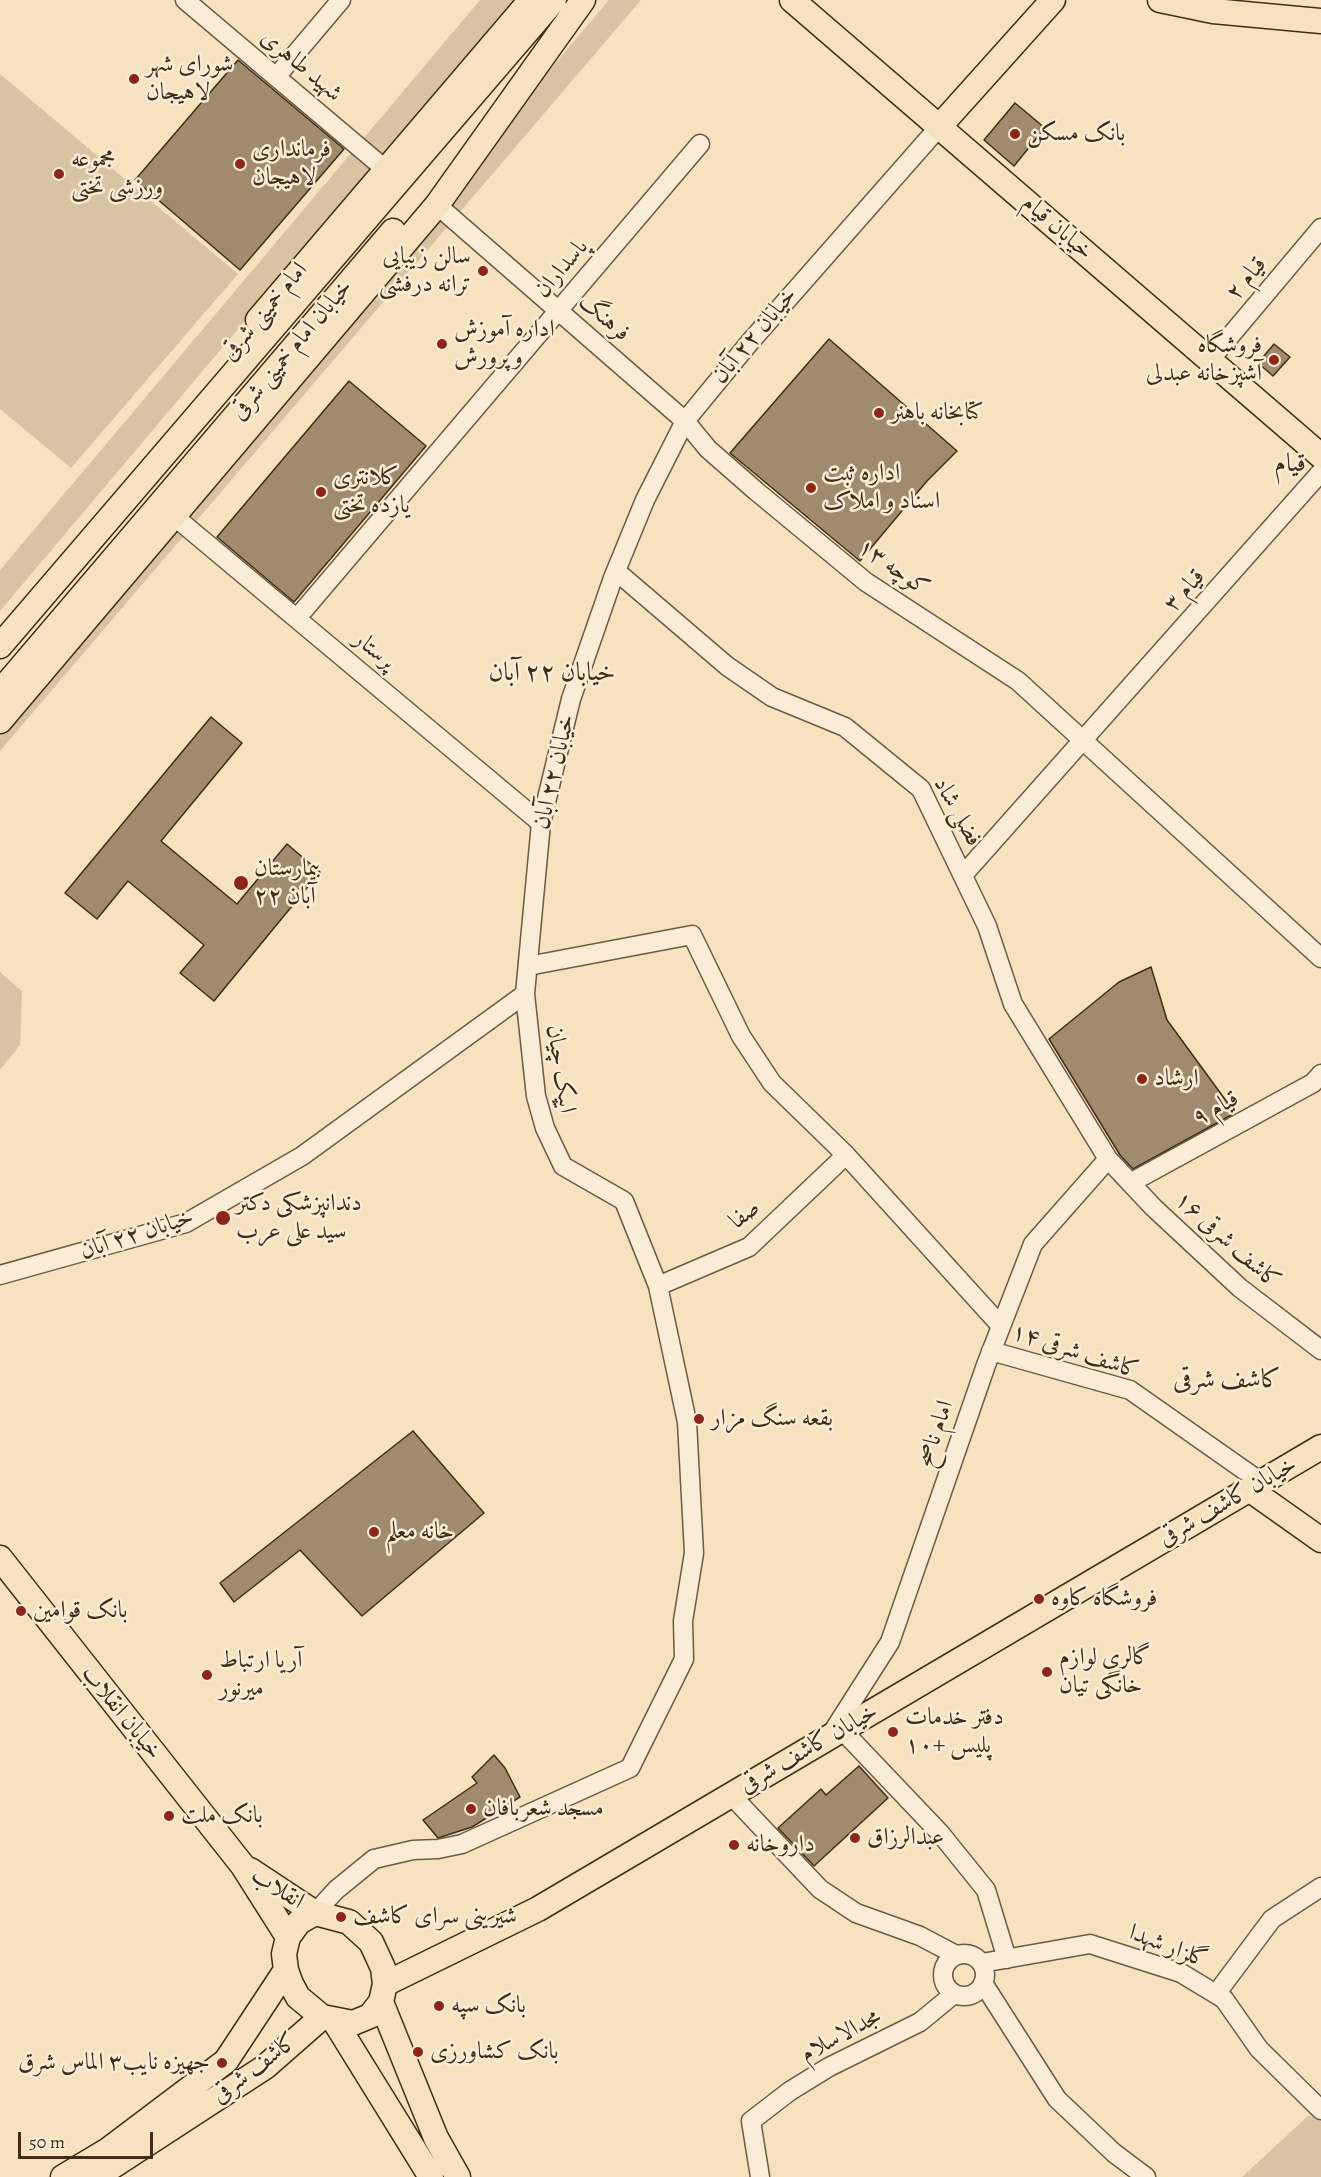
<!DOCTYPE html>
<meta charset="utf-8">
<style>
body{margin:0}
#map{position:relative;width:1321px;height:2177px;overflow:hidden;background:#f7e2c0;font-family:Alegreya,serif}
canvas{display:block}
.scale{position:absolute;left:18px;top:2132px;width:135px;height:27px;box-sizing:border-box;border:3px solid #412d16;border-top:0;padding-left:8px;font-size:18px;line-height:21px;white-space:nowrap;color:#412d16;-webkit-text-stroke:4px #faecd6;paint-order:stroke}
</style>
<div id="map">
<canvas width="1321" height="2177"></canvas>
<div class="scale">50 m</div>
</div>
<script>
const g = document.querySelector('canvas').getContext('2d');
g.lineJoin = 'round';
function fill(path, color) { g.fillStyle = color; g.fill(path, 'evenodd'); }
const toPath = rows => new Path2D(rows.map(r => 'M' + r).join(''));
function trace(path, color, width, dash) { g.strokeStyle = color; g.lineWidth = width; g.lineCap = dash ? 'butt' : 'round'; g.setLineDash(dash || []); g.stroke(path); }
function drawText(font, color, halo, rows, align = 'center') {
  g.font = font + ' Alegreya,Amiri,serif'; g.lineWidth = 5; g.setLineDash([]); g.textBaseline = 'middle'; g.strokeStyle = halo; g.fillStyle = color; for (const [text, x, y, turn = 0] of rows) {
    g.save(); g.translate(x, y); g.rotate((+turn || 0) * Math.PI / 180); g.textAlign = isNaN(turn) ? turn : align; if (halo) g.strokeText(text, 0, 0); g.fillText(text, 0, 0); g.restore();
  }
}
fill(toPath([
 [480,0,516,0,0,611,0,570],
 [609,0,641,0,0,751,0,718],
 [0,74,238,274,71,468,0,409],
 [0,972,22,991,20,1045,0,1070],
 [1308,2116,1321,2119,1321,2177,1242,2177]
]), '#d8c3a3');
const building = toPath([
 [238,60,344,149,240,270,135,180,238,60],
 [1015,103,1045,128,1014,166,984,140,1015,103],
 [829,339,957,451,927,481,860,561,730,453,829,339],
 [1274,344,1290,357,1273,376,1258,363,1274,344],
 [349,381,426,446,294,602,217,537,349,381],
 [211,717,242,743,161,841,237,904,287,844,320,872,214,1001,180,973,204,945,128,881,97,919,65,893,211,717],
 [1151,967,1167,1020,1235,1113,1133,1169,1120,1155,1049,1039,1119,982,1151,967],
 [413,1431,484,1513,362,1616,300,1550,234,1602,220,1583,413,1431],
 [494,1755,505,1768,520,1797,472,1827,438,1838,423,1820,477,1783,472,1777,494,1755],
 [859,1766,888,1798,814,1866,778,1828,821,1789,826,1795,859,1766]
]);
fill(building, '#a08b6e');
trace(building, '#412d16', 1.5);
const minor = toPath([
 [185,0,385,169],
 [276,77,341,0],
 [437,205,685,421,708,449,756,491,866,582,1018,681,1321,958],
 [1210,360,1321,228],
 [175,517,541,823],
 [616,571,727,666,772,697,845,727,921,789,987,926,1013,1004,1108,1159,1153,1207,1240,1288,1321,1350],
 [297,618,700,144],
 [963,875,1321,472],
 [528,966,692,935,741,1036,772,1083,846,1155,1001,1326],
 [1130,1183,1313,1083,1321,1074],
 [0,1275,186,1223,302,1156,525,994],
 [658,1286,749,1247,846,1155],
 [991,1351,1130,1390,1261,1482],
 [842,1730,940,1833,986,1890,1007,1959],
 [830,1736,890,1642,986,1365,1033,1244,1108,1159],
 [731,1795,820,1889,856,1913,920,1936,956,1955],
 [315,1913,336,1890,374,1859,413,1850,438,1849,462,1844,630,1768,684,1659,683,1621,694,1553,687,1422,658,1286,624,1201,563,1166,545,1128,536,1096,525,994,541,823,571,699,613,578,645,500,685,421,750,342,939,127],
 '943 1975a21 21 0 1 1 42 0a21 21 0 1 1-42 0Z',
 [982,1963,1090,1944,1181,1973,1224,1999,1259,2049,1321,2110],
 [983,1983,1057,2099,1114,2153,1146,2177],
 [1216,1994,1272,1919,1321,1887],
 [760,2177,751,2121,790,2091,829,2067,920,2022,954,1994]
]);
const major = toPath([
 [792,0,1321,456],
 [1160,0,1213,11,1321,21],
 [939,127,1053,0],
 [258,320,531,0],
 [0,646,554,0],
 [0,692,393,231],
 [0,721,437,205,583,0],
 [1249,1489,1321,1540],
 [0,1558,243,1866,288,1937],
 [250,1870,315,1913,349,1922,371,1942,383,1968,385,1984,381,2002,370,2016,353,2023,322,2017,298,1997,291,1984,286,1970,284,1954,288,1937,299,1922,315,1913],
 [385,1984,538,1909,1321,1447],
 [381,2002,436,2138,458,2177],
 [335,2022,431,2177],
 [63,2177,108,2150,226,2061,286,1970],
 [96,2177,265,2067,322,2017]
]);
trace(minor, '#6e5a40', 21);
trace(major, '#412d16', 27);
trace(minor, '#faecd6', 18);
trace(major, '#f7e2c0', 24);
for (const [x, y, r, color] of [
 [134,79,6,"#8f2418"],
 [1015,134,6,"#8f2418"],
 [240,164,6,"#8f2418"],
 [59,174,6,"#8f2418"],
 [483,271,6,"#8f2418"],
 [442,344,6,"#8f2418"],
 [1274,360,6,"#8f2418"],
 [879,413,6,"#8f2418"],
 [811,488,6,"#8f2418"],
 [321,492,6,"#8f2418"],
 [241,883,8,"#8f2418"],
 [1142,1079,6,"#8f2418"],
 [223,1218,8,"#8f2418"],
 [699,1419,6,"#8f2418"],
 [374,1532,6,"#8f2418"],
 [1039,1599,6,"#8f2418"],
 [21,1611,6,"#8f2418"],
 [1047,1672,6,"#8f2418"],
 [207,1675,6,"#8f2418"],
 [893,1732,6,"#8f2418"],
 [471,1809,6,"#8f2418"],
 [169,1816,6,"#8f2418"],
 [855,1838,6,"#8f2418"],
 [734,1845,6,"#8f2418"],
 [341,1917,6,"#8f2418"],
 [439,2006,6,"#8f2418"],
 [418,2052,6,"#8f2418"],
 [222,2063,6,"#8f2418"]
]) { const dot = new Path2D(); dot.arc(x, y, r, 0, 2 * Math.PI); g.fillStyle = color; g.fill(dot); trace(dot, '#faecd6', 2); }
drawText('24px', '#412d16', '#faecd6', [
 ["شورای شهر",146,65],
 ["لاهیجان",146,93],
 ["بانک مسکن",1027,134],
 ["فرمانداری",252,150],
 ["لاهیجان",252,178],
 ["مجموعه",71,160],
 ["ورزشی تختی",71,188],
 ["سالن زیبایی",471,257,"right"],
 ["ترانه درفشی",471,285,"right"],
 ["اداره آموزش",454,330],
 ["و پرورش",454,358],
 ["فروشگاه",1262,346,"right"],
 ["آشپزخانه عبدلی",1262,374,"right"],
 ["کتابخانه باهنر",891,413],
 ["اداره ثبت",823,474],
 ["اسناد و املاک",823,502],
 ["کلانتری",333,478],
 ["یازده تختی",333,506],
 ["بیمارستان",254,869],
 ["۲۲ آبان",254,897],
 ["ارشاد",1154,1079],
 ["دندانپزشکی دکتر",236,1204],
 ["سید علی عرب",236,1232],
 ["بقعه سنگ مزار",711,1419],
 ["خانه معلم",386,1532],
 ["فروشگاه کاوه",1051,1599],
 ["بانک قوامین",33,1611],
 ["گالری لوازم",1059,1658],
 ["خانگی تیان",1059,1686],
 ["آریا ارتباط",219,1661],
 ["میرنور",219,1689],
 ["دفتر خدمات",905,1718],
 ["پلیس +۱۰",905,1746],
 ["مسجد شعربافان",483,1809],
 ["بانک ملت",181,1816],
 ["عبدالرزاق",867,1838],
 ["داروخانه",746,1845],
 ["شیرینی سرای کاشف",353,1917],
 ["بانک سپه",451,2006],
 ["بانک کشاورزی",430,2052],
 ["جهیزه نایب۳ الماس شرق",210,2063,"right"]
], 'left');
drawText('24px', '#412d16', '#faecd6', [
 ["شهید طاهری",301,66,40],
 ["خیابان قیام",1057,228,41],
 ["پاسداران",562,269,-50],
 ["قیام ۲",1247,279,-50],
 ["امام خمینی شرقی",265,312,-50],
 ["فرهنگ",604,318,41],
 ["خیابان ۲۲ آبان",755,336,-50],
 ["خیابان امام خمینی شرقی",292,350,-50],
 ["کوچه ۱۳",893,568,35],
 ["قیام ۳",1185,591,-48],
 ["پرستار",374,651,40],
 ["خیابان ۲۲ آبان",555,772,-77],
 ["فضلی شاد",957,812,61],
 ["ایپک چیان",560,1069,81],
 ["قیام ۹",1216,1109,-28],
 ["صفا",745,1215,-40],
 ["خیابان ۲۲ آبان",137,1235,-18],
 ["کاشف شرقی ۱۶",1227,1241,42],
 ["کاشف شرقی ۱۴",1075,1352,18],
 ["امام ناصح",936,1434,-71],
 ["خیابان کاشف شرقی",1228,1502,-30],
 ["خیابان انقلاب",121,1713,51],
 ["خیابان کاشف شرقی",809,1749,-30],
 ["انقلاب",277,1889,32],
 ["گلزار شهدا",1168,1947,21],
 ["مجدالاسلام",841,2036,-28],
 ["کاشف شرقی",255,2069,-37]
]);
drawText('26px', '#412d16', '#faecd6', [
 ["قیام",1290,465],
 ["خیابان ۲۲ آبان",552,674],
 ["کاشف شرقی",1227,1381]
]);
</script>
